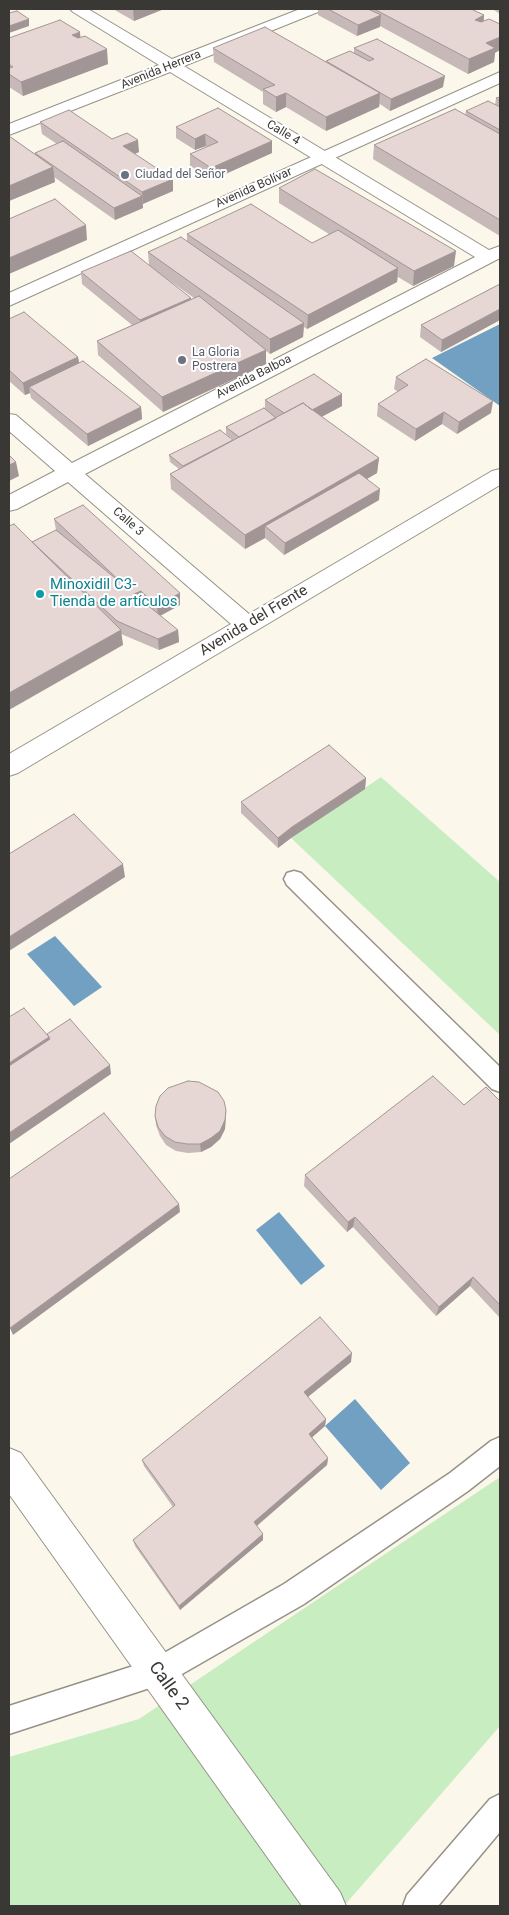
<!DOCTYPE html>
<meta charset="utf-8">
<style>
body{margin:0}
#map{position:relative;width:509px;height:1915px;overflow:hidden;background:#fcf7eb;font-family:Roboto,sans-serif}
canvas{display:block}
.frame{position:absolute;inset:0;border:10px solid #3a3834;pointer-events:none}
</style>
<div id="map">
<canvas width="509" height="1915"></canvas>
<div class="frame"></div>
</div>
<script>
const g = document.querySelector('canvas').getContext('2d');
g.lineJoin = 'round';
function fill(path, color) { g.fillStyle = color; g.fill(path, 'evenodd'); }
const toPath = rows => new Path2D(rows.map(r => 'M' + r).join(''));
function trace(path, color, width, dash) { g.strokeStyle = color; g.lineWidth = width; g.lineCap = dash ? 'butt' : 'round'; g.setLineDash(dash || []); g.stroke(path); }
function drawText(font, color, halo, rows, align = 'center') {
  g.font = font + ' Roboto,sans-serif'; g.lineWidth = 4; g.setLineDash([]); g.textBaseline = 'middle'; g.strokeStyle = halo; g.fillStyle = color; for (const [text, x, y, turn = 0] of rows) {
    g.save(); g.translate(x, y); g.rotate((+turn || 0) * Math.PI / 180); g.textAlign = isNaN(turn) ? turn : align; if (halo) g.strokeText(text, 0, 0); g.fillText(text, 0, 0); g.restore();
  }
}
fill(toPath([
 [381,777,500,882,500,1035,291,838],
 [500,1477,500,1726,344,1906,9,1906,9,1757,139,1719]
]), '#c8edc1');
fill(toPath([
 [500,324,500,406,432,358],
 [55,936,102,987,74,1006,27,954],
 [279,1212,325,1266,301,1285,256,1230],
 [355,1399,410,1463,381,1490,325,1426]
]), '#71a0c3');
const service = toPath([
 [294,871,301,873,500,1067,500,1092,492,1089,287,885,284,879,287,873,294,871],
 [500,1437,500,1466,468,1491,304,1604,168,1682,9,1734,9,1706,152,1660,284,1584,450,1473,491,1441,500,1437],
 [500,1794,500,1832,438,1906,403,1906,407,1895,490,1799,500,1794]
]);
const minor = toPath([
 [70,9,88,9,172,59,300,9,321,9,318,12,184,66,489,250,500,246,500,258,85,474,249,614,492,471,500,469,500,485,18,773,9,776,9,754,231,624,68,482,17,509,9,511,9,495,55,471,9,431,9,414,16,415,72,463,475,257,170,72,9,135,9,124,159,65,73,12,70,9],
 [9,1448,21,1453,340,1892,346,1906,302,1906,9,1494,9,1448]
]);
const tertiary = toPath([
 [500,72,500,83,9,306,9,293,500,72]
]);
trace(service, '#969287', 3);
trace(minor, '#969287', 2);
trace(tertiary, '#969287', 2);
fill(service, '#fff');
fill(minor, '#fff');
fill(tertiary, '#fff');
fill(toPath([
 [113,9,164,9,134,21],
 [318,9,471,9,484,15,484,21,495,53,494,62,468,74,380,26,357,36,318,15],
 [494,9,500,9,500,14,494,10],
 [80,37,108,64,23,96,9,87,9,38],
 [213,48,326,62,354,53,354,48,443,87,390,111,380,104,379,107,326,131,286,107,276,112,263,104,263,92,214,62],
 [500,97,500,236,373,159,374,145,465,115,466,111,495,105,496,98],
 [40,122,112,139,139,152,135,154,173,191,143,203,143,208,115,220,54,177,55,182,9,201,9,136,35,154,35,153,57,144,42,134],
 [176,127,272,141,272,153,212,180,190,166,190,154,207,147,206,146,195,150,176,138],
 [279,188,454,266,413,286,398,277,397,282,307,329,304,327,303,337,270,354,266,351,266,364,163,412,98,355,97,341,132,325,82,284,81,272,149,266,148,252,187,241,187,234,312,243,329,234,279,203],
 [163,276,194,298,191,300],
 [500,284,500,320,441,352,420,337,421,325],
 [9,319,78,357,79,362,141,407,142,419,88,446,31,398,30,393,25,395,9,381],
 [396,377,491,413,457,434,442,424,415,441,377,416,378,404,398,392,394,389],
 [265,400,342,406,321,417,379,458,377,473,367,479,379,500,284,555,265,538,245,549,171,489,170,474,179,469,170,462,169,455,234,440,226,434,226,427,265,409],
 [54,519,180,605,160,616,178,630,179,642,159,650,121,634,123,645,32,542,56,530],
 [366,778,365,789,291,838,278,848,241,813,241,802],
 [500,1101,500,1318,470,1286,436,1316,353,1227,347,1232,304,1186,305,1175,464,1105],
 [155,1116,226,1119,225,1129,220,1139,211,1147,201,1152,188,1153,176,1151,166,1145,160,1136,156,1125],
 [351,1362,308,1397,326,1419,325,1426,312,1437,328,1458,327,1465,257,1526,263,1540,180,1610,135,1546,133,1540,173,1507,144,1466,142,1460]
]), '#c6b9b7');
fill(toPath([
 [133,9,164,9,134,21],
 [381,15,380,27,357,36,358,25],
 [484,15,483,30,475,20],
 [29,19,29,26,9,33,9,26],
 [80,32,81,46,72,35],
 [500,37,500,50,495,53,494,62,468,74,469,59,486,43],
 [107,49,108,64,23,96,21,82],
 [445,76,443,87,390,111,391,99],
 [286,93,286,107,276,112,276,97],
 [380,93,379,107,326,131,326,117],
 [205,134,206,146,195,150,195,139],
 [138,140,139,152,124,158,123,146],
 [272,141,272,153,212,180,211,168],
 [53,167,55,182,9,201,9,186],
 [173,179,173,191,143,204,142,192],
 [142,196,143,208,115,220,114,208],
 [86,225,87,240,9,274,9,258],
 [456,251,454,266,413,286,414,271],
 [398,268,397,282,307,329,308,315],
 [191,298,192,310,141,332,140,320],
 [500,309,500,320,441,352,442,340],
 [304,323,303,337,270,354,270,339],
 [266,350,266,364,163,412,162,397],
 [78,357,80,369,29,387,30,393,25,395,23,383],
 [342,394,342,406,310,423,310,411],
 [493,401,491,413,457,434,459,422],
 [141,407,142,419,88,446,87,434],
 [444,412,442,424,415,441,416,429],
 [379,458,377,473,273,533,265,526,265,538,245,549,245,535],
 [16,462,19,476,9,481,9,465],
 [380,489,379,500,284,555,285,543],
 [141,591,142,602,134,594],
 [180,593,180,605,158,617,157,606],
 [121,630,123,645,9,710,9,693],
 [178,630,179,642,159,650,158,639],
 [366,778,365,789,291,838,278,848,278,838,292,827],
 [123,864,125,877,9,951,9,937],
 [49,1037,52,1048,9,1077,9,1063],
 [110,1065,111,1074,9,1144,9,1133],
 [226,1110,225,1129,220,1139,211,1147,201,1152,200,1144],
 [179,1204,180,1212,13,1335,10,1328],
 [355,1217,353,1227,347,1232,348,1222],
 [473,1277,470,1286,436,1316,439,1307],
 [352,1353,351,1362,304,1400,304,1392],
 [326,1419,325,1426,308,1441,309,1434],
 [328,1458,327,1465,254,1528,254,1522],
 [263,1534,263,1540,180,1610,179,1606]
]), '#a19695');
const building = toPath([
 [328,9,368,9,381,15,358,25,328,9],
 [374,9,471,9,484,15,475,20,481,22,489,19,500,24,500,37,486,43,495,48,469,59,374,9],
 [17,11,29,19,9,26,9,13,17,11],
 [60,20,80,32,72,35,78,38,85,36,107,49,21,82,9,74,9,68,13,67,9,64,9,38,60,20],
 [265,27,380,93,326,117,286,93,276,97,263,89,275,85,213,48,265,27],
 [377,39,445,76,391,99,326,61,350,51,369,61,374,59,354,48,377,39],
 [500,97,500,101,496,98,500,97],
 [488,101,500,107,500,130,466,111,488,101],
 [218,108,272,141,211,168,190,154,218,142,205,134,195,139,176,127,218,108],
 [455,109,500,134,500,220,374,145,455,109],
 [69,110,112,139,127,133,138,140,123,146,173,179,142,192,40,122,69,110],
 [9,136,53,167,9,186,9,136],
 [63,141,142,196,114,208,35,153,63,141],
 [315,169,456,251,414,271,279,188,315,169],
 [55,199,86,225,9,258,9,219,55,199],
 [251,204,312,243,338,230,398,268,308,315,187,234,251,204],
 [181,237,304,323,270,339,148,252,181,237],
 [131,251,191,298,140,320,81,272,131,251],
 [500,284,500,309,442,340,421,325,500,284],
 [199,296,266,350,162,397,97,341,199,296],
 [24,312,78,357,23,383,9,370,9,319,24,312],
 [426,359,493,401,459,422,444,412,416,429,378,404,408,385,396,377,426,359],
 [83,361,141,407,87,434,29,387,83,361],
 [314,374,342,394,312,410,303,403,284,413,265,400,314,374],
 [303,403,379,458,245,535,170,474,303,403],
 [264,408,276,418,239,437,226,427,264,408],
 [220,430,233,440,183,466,169,455,220,430],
 [9,455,16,462,9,465,9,455],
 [359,473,380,489,285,543,265,526,359,473],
 [83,505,180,593,157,606,141,591,134,594,178,630,158,639,117,621,32,542,56,530,125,586,54,519,83,505],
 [14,524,121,630,9,693,9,526,14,524],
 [329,745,366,778,292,827,278,838,241,802,329,745],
 [74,814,123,864,9,937,9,854,74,814],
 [24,1008,49,1037,9,1063,9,1017,24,1008],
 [70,1019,110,1065,9,1133,9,1066,50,1039,49,1037,47,1034,70,1019],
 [433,1076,464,1105,486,1087,500,1101,500,1305,473,1277,439,1307,355,1217,348,1222,305,1175,433,1076],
 [188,1081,199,1082,218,1092,224,1101,226,1110,225,1120,220,1131,211,1138,200,1144,187,1144,175,1142,165,1136,158,1127,155,1116,156,1106,160,1096,168,1088,188,1081],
 [104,1113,179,1204,10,1328,9,1326,9,1179,104,1113],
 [320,1317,352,1353,304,1392,326,1419,309,1434,328,1458,254,1522,263,1534,179,1606,133,1540,175,1505,142,1460,320,1317]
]);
fill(building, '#e6d7d5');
trace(building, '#a19695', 1);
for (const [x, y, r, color] of [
 [125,175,5,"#6b7280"],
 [182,360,5,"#6b7280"],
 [40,594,5,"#0f9aa8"]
]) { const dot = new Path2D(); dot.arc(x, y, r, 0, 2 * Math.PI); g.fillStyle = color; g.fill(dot); trace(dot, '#fff', 2); }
drawText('12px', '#3a3834', '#fff', [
 ["Avenida Herrera",161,70,-22],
 ["Calle 4",283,133,31],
 ["Avenida Bolívar",254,188,-24],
 ["Avenida Balboa",254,377,-27],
 ["Calle 3",128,522,41]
]);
drawText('12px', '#5b616d', '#fff', [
 ["Ciudad del Señor",135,175],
 ["La Gloria",192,353],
 ["Postrera",192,367]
], 'left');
drawText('15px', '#0d838f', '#fff', [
 ["Minoxidil C3-",50,585],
 ["Tienda de artículos",50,602]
], 'left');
drawText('15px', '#3a3834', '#fff', [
 ["Avenida del Frente",254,621,-31]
]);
drawText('18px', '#3a3834', '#fff', [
 ["Calle 2",168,1686,54]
]);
</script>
